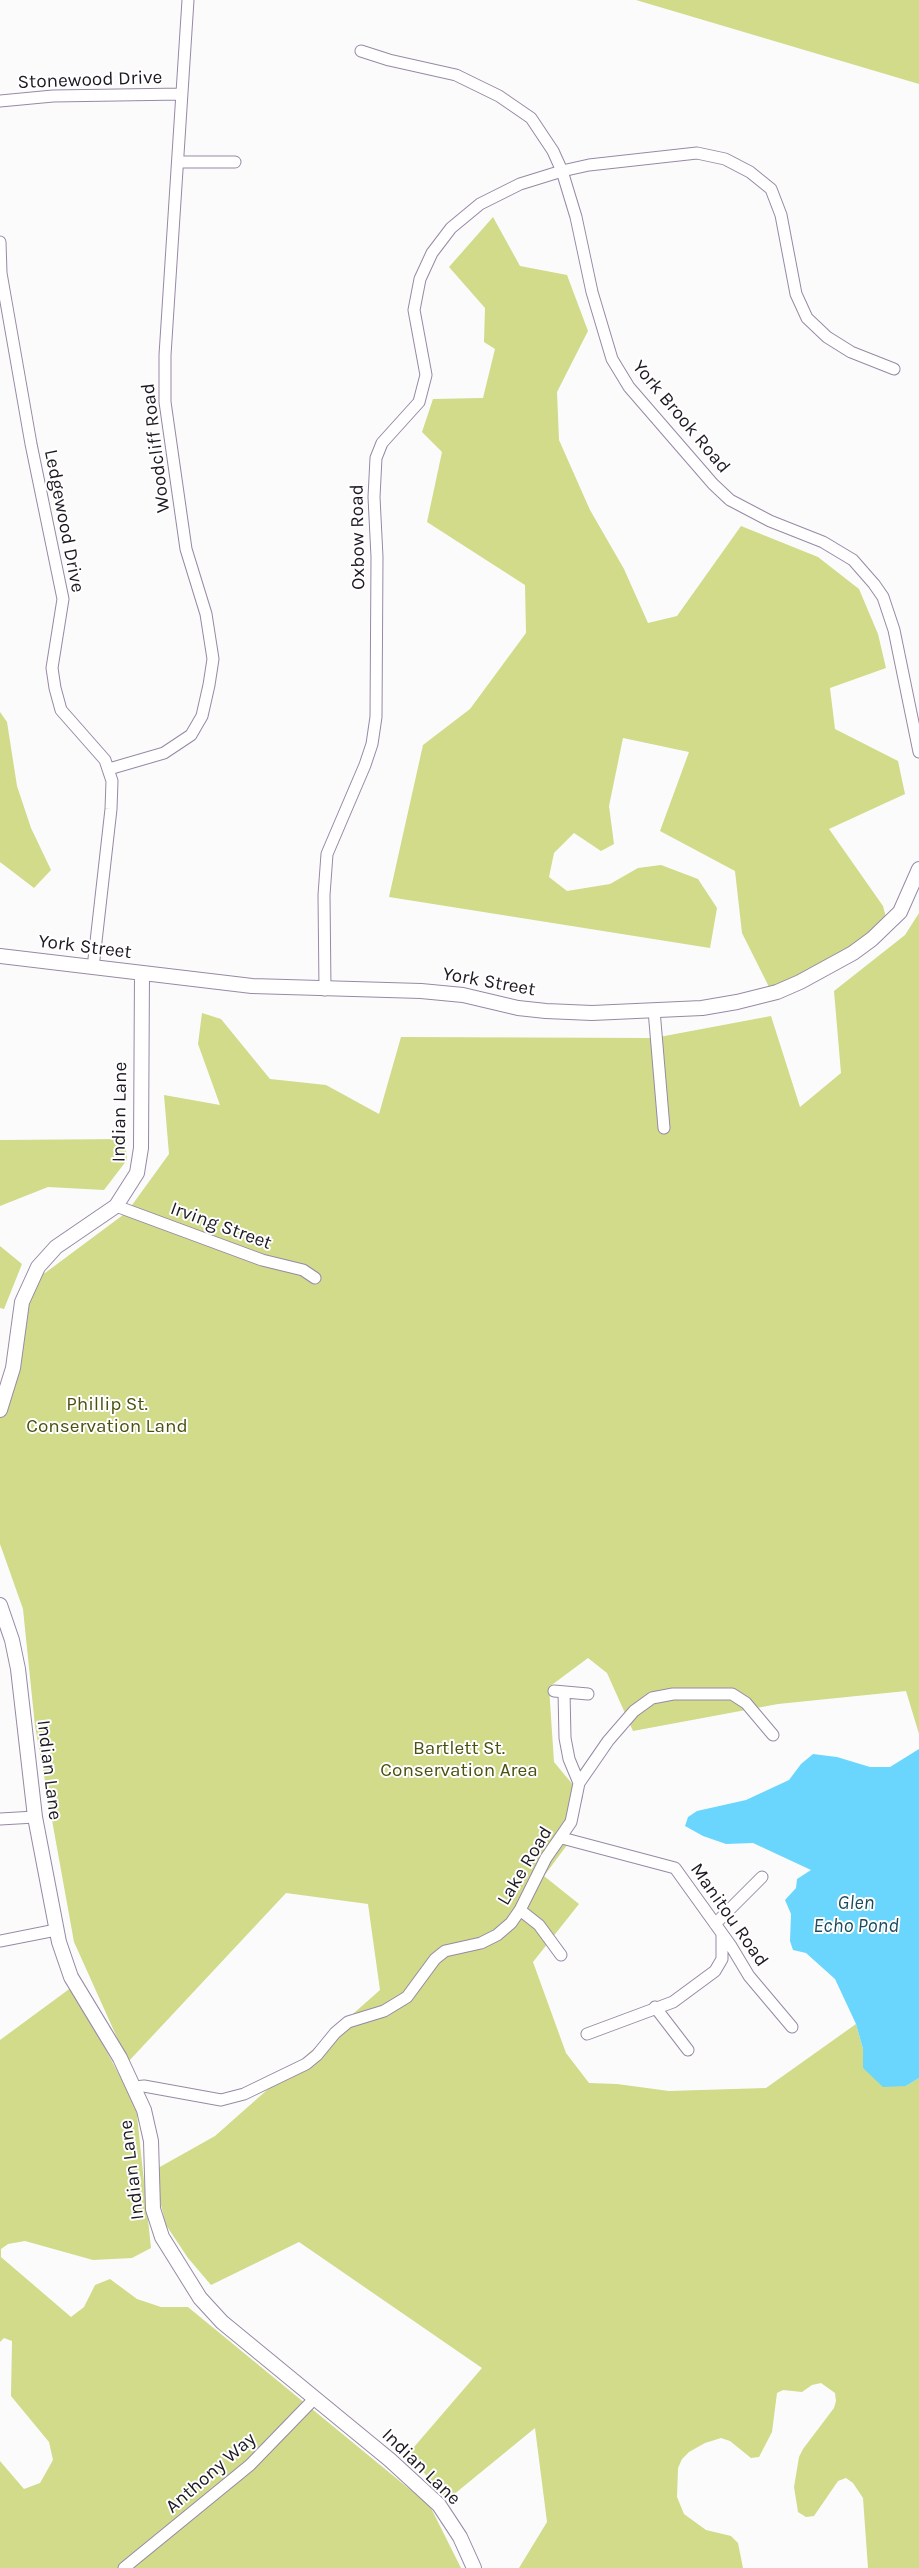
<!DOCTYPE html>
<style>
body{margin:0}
canvas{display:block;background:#fbfbfb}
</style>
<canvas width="919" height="2568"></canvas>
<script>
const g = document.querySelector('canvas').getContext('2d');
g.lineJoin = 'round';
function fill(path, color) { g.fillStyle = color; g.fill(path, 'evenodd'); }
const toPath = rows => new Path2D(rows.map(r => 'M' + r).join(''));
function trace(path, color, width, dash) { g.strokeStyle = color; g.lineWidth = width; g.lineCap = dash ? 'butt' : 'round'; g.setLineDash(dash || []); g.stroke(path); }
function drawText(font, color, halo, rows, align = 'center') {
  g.font = font + ' Karla,sans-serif'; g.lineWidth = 4; g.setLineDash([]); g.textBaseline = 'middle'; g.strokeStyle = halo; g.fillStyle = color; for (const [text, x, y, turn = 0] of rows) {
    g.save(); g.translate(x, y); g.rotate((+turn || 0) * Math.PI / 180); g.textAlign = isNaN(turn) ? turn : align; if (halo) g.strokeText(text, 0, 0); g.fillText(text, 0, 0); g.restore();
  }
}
fill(toPath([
 [636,0,919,0,919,84],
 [493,217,520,266,567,275,588,331,557,392,559,440,590,510,624,569,648,623,677,616,741,526,818,557,859,589,878,634,886,668,830,688,835,729,898,761,905,794,829,829,883,906,888,925,772,993,742,933,735,871,660,831,689,752,623,738,609,806,614,844,601,851,574,833,554,853,549,877,567,891,610,884,638,868,661,865,698,879,717,908,710,948,389,897,423,745,470,709,526,633,525,585,427,522,442,452,422,432,433,399,483,398,495,349,484,342,485,308,449,267],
 [0,712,7,722,17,786,31,828,51,870,34,888,0,862],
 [919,913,919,1734,906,1691,778,1704,633,1731,607,1673,588,1658,549,1687,554,1762,583,1797,567,1845,544,1876,579,1904,533,1962,566,2053,589,2083,617,2084,669,2091,766,2088,856,2024,863,2049,863,2068,906,2086,919,2078,919,2568,868,2568,863,2498,853,2483,846,2478,838,2481,814,2516,806,2517,798,2512,794,2487,799,2457,803,2449,834,2408,836,2401,835,2393,821,2383,812,2385,802,2392,783,2390,777,2393,772,2432,759,2457,751,2458,730,2441,721,2438,705,2443,689,2452,682,2459,678,2468,677,2497,684,2514,706,2530,731,2536,738,2543,743,2568,519,2568,547,2522,535,2428,447,2500,408,2454,482,2368,299,2242,211,2285,188,2258,166,2225,158,2193,158,2168,215,2136,380,1990,368,1904,286,1893,128,2062,74,1942,35,1726,23,1609,0,1544,0,1406,15,1324,40,1271,45,1273,127,1212,169,1154,164,1095,220,1105,198,1044,202,1013,221,1019,270,1079,326,1085,379,1114,401,1037,654,1038,771,1016,800,1107,841,1073,834,991,905,935],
 [125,1139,127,1160,104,1190,48,1187,0,1206,0,1140],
 [0,1246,22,1264,4,1309,0,1308],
 [72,1987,136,2106,151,2248,132,2258,93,2260,25,2241,8,2244,1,2249,1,2257,71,2317,84,2307,95,2285,110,2279,137,2299,161,2307,188,2307,430,2506,461,2568,0,2568,0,2461,24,2489,40,2483,53,2460,49,2442,11,2396,12,2341,4,2338,0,2342,0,2040]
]), '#d1db89');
fill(toPath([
 [919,1749,919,2078,906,2086,883,2087,863,2068,863,2049,856,2024,835,1979,806,1953,793,1950,790,1941,791,1914,785,1900,796,1888,797,1879,811,1870,753,1843,726,1844,703,1836,685,1826,688,1817,697,1811,746,1800,789,1780,801,1764,813,1754,837,1757,870,1767,890,1767]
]), '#6ad6fd');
const minor = toPath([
 [361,51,389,60,456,75,499,96,531,118,553,151,562,171,576,217,592,292,612,359,629,387,713,484,730,500,770,521,823,542,853,560,874,584,883,597,894,630,919,752],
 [0,101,53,96,182,94],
 [178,162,235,162],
 [0,242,1,273,31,444,63,599,52,668,55,688,61,710,105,760,112,781,111,809,93,968],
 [109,769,164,753,191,735,202,716,209,685,213,659,206,614,186,549,165,402,165,355,188,0],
 [325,990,324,895,327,854,365,765,372,744,376,717,377,557,374,497,376,458,382,443,419,402,426,375,414,310,420,279,432,253,451,228,480,204,520,184,562,171,589,165,697,153,725,159,750,172,771,189,781,215,796,294,807,318,827,337,851,352,894,369],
 [654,1010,664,1128],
 [116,1206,262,1260,303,1270,315,1278],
 [554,1691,588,1694],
 [564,1692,565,1738,569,1759,579,1783],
 [0,1819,35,1817],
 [562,1838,675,1868,731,1946,749,1976,792,2027],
 [520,1910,539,1925,561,1955],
 [715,1924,762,1877],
 [0,1941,56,1930],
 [655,2007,688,2050],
 [587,2034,673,2002,715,1971,722,1959,722,1935],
 [135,2087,144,2086,221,2100,244,2094,306,2064,317,2055,335,2033,348,2022,384,2011,407,1997,435,1959,445,1951,481,1943,497,1935,511,1923,520,1910,546,1858,571,1822,579,1783,608,1741,634,1711,652,1698,673,1694,732,1694,746,1703,773,1735],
 [124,2568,250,2465,315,2398]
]);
const tertiary = toPath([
 [0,956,252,986,421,991,463,995,518,1008,546,1011,592,1013,702,1008,737,1002,777,992,800,982,853,953,872,939,900,912,919,869],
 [0,1410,13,1368,22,1302,38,1267,56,1247,116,1206,137,1173,141,1148,142,973],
 [0,1605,12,1640,18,1669,35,1817,59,1942,71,1977,120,2058,144,2110,151,2141,153,2209,162,2237,200,2298,222,2322,390,2460,439,2505,460,2537,474,2568]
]);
trace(minor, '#9889a5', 13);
trace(tertiary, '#9889a5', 16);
trace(minor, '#fff', 11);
trace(tertiary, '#fff', 14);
drawText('19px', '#1e1823', '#fff', [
 ["Stonewood Drive",90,80,-2],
 ["York Brook Road",681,417,50],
 ["Woodcliff Road",156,448,-97],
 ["Ledgewood Drive",64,521,79],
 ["Oxbow Road",358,537,-91],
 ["York Street",85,947,7],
 ["York Street",489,982,10],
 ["Indian Lane",120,1112,-89],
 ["Irving Street",221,1226,20],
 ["Indian Lane",49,1770,83],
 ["Lake Road",525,1866,-59],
 ["Manitou Road",729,1915,55],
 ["Indian Lane",132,2170,-97],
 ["Indian Lane",421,2467,44],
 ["Anthony Way",211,2473,-41]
]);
drawText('19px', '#4c510f', '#fff', [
 ["Phillip St.",107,1405],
 ["Conservation Land",107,1427],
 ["Bartlett St.",459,1749],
 ["Conservation Area",459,1771]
]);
drawText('italic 20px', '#1d4c5c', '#fff', [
 ["Glen",856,1903],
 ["Echo Pond",856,1926]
]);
</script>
